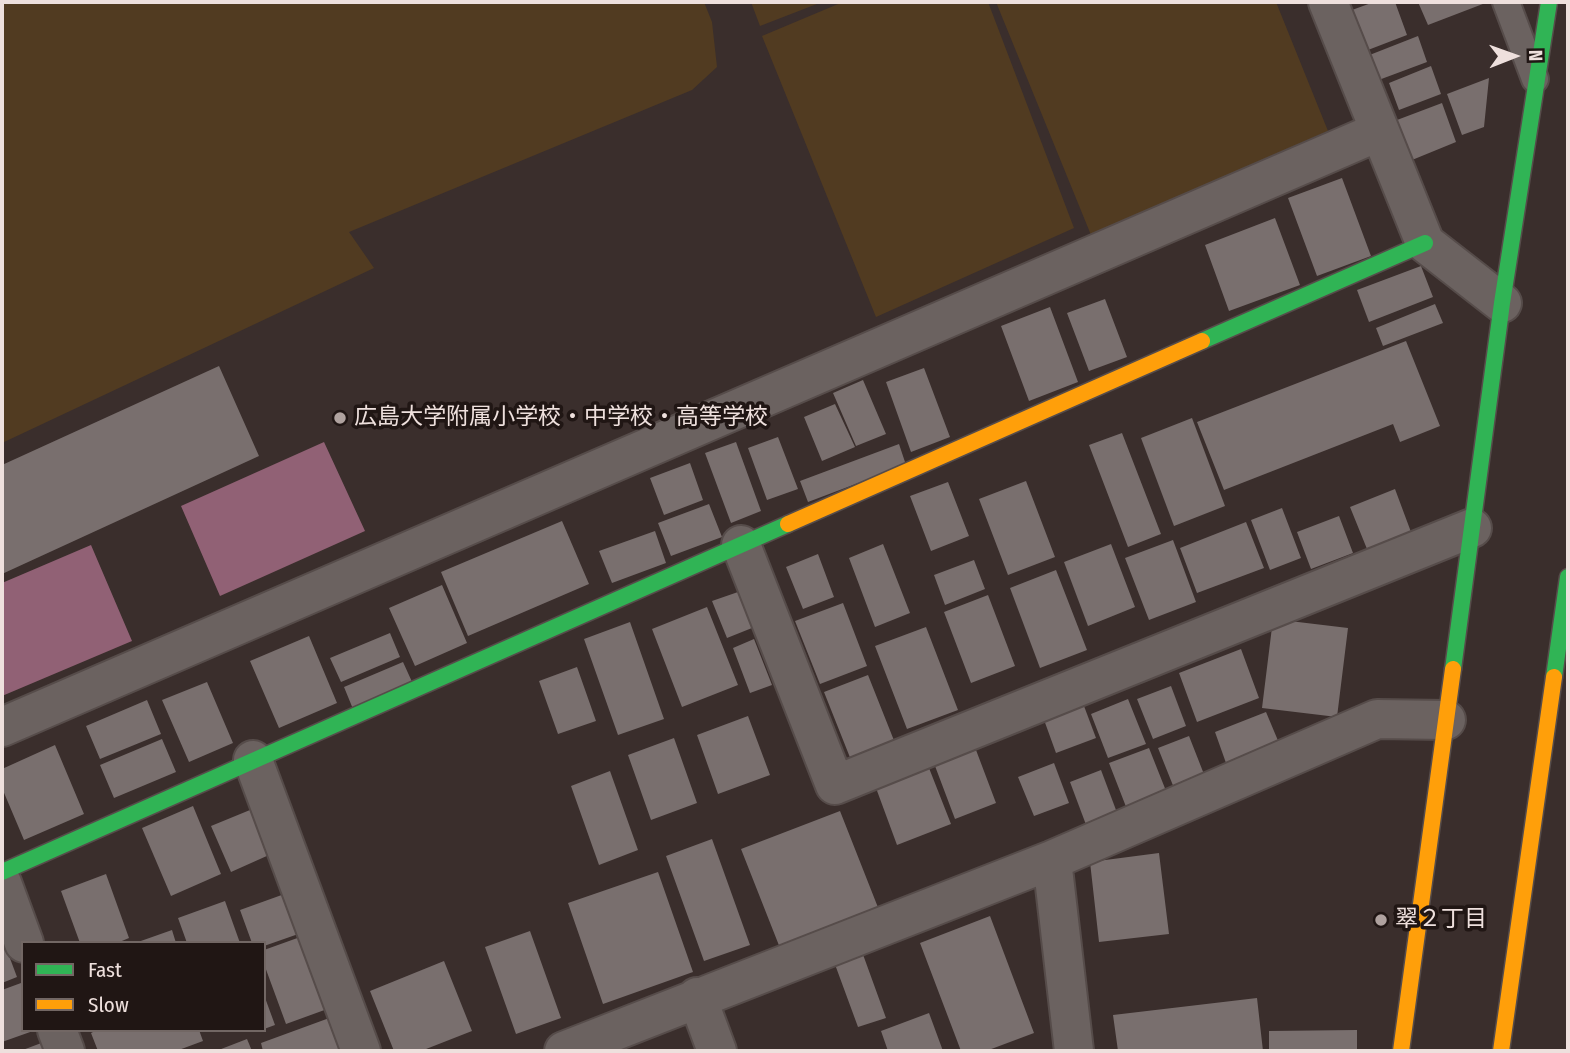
<!DOCTYPE html>
<meta charset="utf-8">
<style>
body{margin:0}
#map{position:relative;width:1570px;height:1053px;overflow:hidden;background:#3a2e2c;font-family:"Fira Sans Condensed",sans-serif}
canvas{display:block}
.frame{position:absolute;inset:0;border:4px solid #eee0dd;pointer-events:none}
.legend{position:absolute;left:21px;top:941px;width:245px;height:91px;box-sizing:border-box;background:#201614;border:2px solid #726764;margin:0;padding:9px 12px;list-style:none;font-size:21px;color:#eee0dd}
.legend li{display:flex;align-items:center;gap:14px;height:35px}
.legend b{width:35px;border:2px solid #726764}
.north{position:absolute;left:1479px;top:21px;width:70px;height:70px;-webkit-text-stroke:5px #201614;paint-order:stroke;rotate:89deg;font-size:19px;font-weight:700;line-height:28px;text-align:center;color:#eee0dd}
.north::after{content:'';display:block;margin:auto;width:24px;height:32px;background:#eee0dd;clip-path:polygon(50% 0,100% 100%,50% 72%,0 100%)}
</style>
<div id="map">
<canvas width="1570" height="1053"></canvas>
<div class="frame"></div>
<ul class="legend">
<li><b style="height:9px;background:#30b455"></b>Fast</li>
<li><b style="height:9px;background:#ff9f0a"></b>Slow</li>
</ul>
<div class="north">N</div>
</div>
<script>
const g = document.querySelector('canvas').getContext('2d');
g.lineJoin = 'round';
function fill(path, color) { g.fillStyle = color; g.fill(path, 'evenodd'); }
const toPath = rows => new Path2D(rows.map(r => 'M' + r).join(''));
function trace(path, color, width, dash) { g.strokeStyle = color; g.lineWidth = width; g.lineCap = dash ? 'butt' : 'round'; g.setLineDash(dash || []); g.stroke(path); }
function drawText(font, color, halo, rows, align = 'center') {
  g.font = font + ' "Fira Sans Condensed","Noto Sans JP",sans-serif'; g.lineWidth = 7; g.setLineDash([]); g.textBaseline = 'middle'; g.strokeStyle = halo; g.fillStyle = color; for (const [text, x, y, turn = 0] of rows) {
    g.save(); g.translate(x, y); g.rotate((+turn || 0) * Math.PI / 180); g.textAlign = isNaN(turn) ? turn : align; if (halo) g.strokeText(text, 0, 0); g.fillText(text, 0, 0); g.restore();
  }
}
fill(toPath([
 [2,2,704,2,712,22,717,67,692,90,349,232,374,268,2,443],
 [751,2,822,2,760,26],
 [843,2,988,2,1074,228,876,317,762,36],
 [996,2,1276,2,1328,131,1091,235]
]), '#513b21');
fill(toPath([
 [324,442,365,531,220,596,181,506],
 [91,545,132,641,2,696,2,583]
]), '#916175');
fill(toPath([
 [1374,2,1395,2,1407,35,1368,50,1352,10],
 [1418,2,1488,2,1428,25],
 [1418,36,1427,62,1376,81,1367,56],
 [1431,66,1441,94,1399,110,1389,83],
 [1489,78,1484,127,1462,135,1447,94],
 [1442,103,1456,142,1412,160,1397,120],
 [1342,178,1371,256,1317,276,1288,198],
 [1275,218,1300,285,1229,311,1205,245],
 [1421,266,1433,297,1369,322,1357,290],
 [1105,299,1127,357,1089,371,1067,313],
 [1435,304,1443,323,1383,346,1376,328],
 [1050,307,1078,382,1029,401,1001,326],
 [1406,341,1440,426,1400,442,1393,424,1224,490,1197,422],
 [219,366,259,456,2,574,2,465],
 [924,368,950,437,911,452,886,382],
 [863,380,886,434,856,446,833,393],
 [835,404,855,447,822,461,804,417],
 [1192,418,1225,506,1174,526,1141,438],
 [1122,433,1161,534,1128,547,1089,445],
 [778,437,798,489,767,500,748,448],
 [736,442,761,511,731,523,705,453],
 [899,444,906,465,808,502,800,481],
 [690,463,703,500,664,515,650,478],
 [1026,481,1055,557,1008,575,979,499],
 [948,482,969,536,931,551,910,496],
 [1395,489,1411,532,1367,549,1350,507],
 [709,504,722,537,671,556,658,523],
 [1282,508,1301,558,1270,570,1251,520],
 [1339,516,1353,553,1311,569,1297,532],
 [562,521,589,584,468,636,441,572],
 [1246,522,1264,568,1197,593,1180,548],
 [655,531,666,563,612,583,599,551],
 [1173,540,1196,602,1149,620,1125,558],
 [883,544,910,613,875,627,849,558],
 [1111,544,1135,607,1088,626,1064,562],
 [818,554,834,597,803,609,786,567],
 [974,560,985,589,945,605,934,575],
 [1056,570,1087,650,1040,668,1010,588],
 [442,585,467,643,415,666,389,608],
 [738,592,752,628,727,638,712,601],
 [988,595,1015,666,971,683,944,612],
 [843,603,867,666,820,684,795,621],
 [707,607,738,685,682,707,652,629],
 [1273,619,1348,628,1337,717,1262,708],
 [630,622,664,719,618,735,584,639],
 [926,627,958,710,907,729,875,646],
 [390,633,400,657,341,682,330,658],
 [309,636,337,703,279,728,250,661],
 [754,639,772,685,750,693,733,648],
 [1241,649,1259,698,1197,722,1179,673],
 [403,662,413,684,353,709,344,687],
 [577,667,596,721,558,734,539,681],
 [868,675,895,743,851,760,824,692],
 [207,682,233,743,189,762,162,700],
 [1171,686,1186,726,1153,739,1137,699],
 [1078,690,1096,738,1056,753,1039,706],
 [1128,699,1146,744,1108,758,1091,714],
 [147,700,161,734,100,759,86,726],
 [1266,712,1279,743,1226,763,1215,732],
 [748,716,770,775,718,794,697,735],
 [1189,736,1209,787,1178,798,1158,748],
 [674,738,697,803,651,820,628,755],
 [162,739,176,772,114,798,100,765],
 [55,745,84,814,24,840,2,788,2,769],
 [1149,748,1170,801,1130,817,1109,763],
 [976,750,996,803,955,819,935,766],
 [1054,763,1069,803,1034,816,1018,777],
 [929,768,951,824,897,845,876,788],
 [1101,770,1119,818,1088,830,1070,782],
 [610,771,638,850,599,865,571,786],
 [193,806,221,874,171,896,142,828],
 [250,810,269,855,231,872,211,826],
 [840,811,879,910,780,948,741,849],
 [712,839,750,945,704,961,666,856],
 [1159,853,1169,934,1099,942,1090,862],
 [658,872,693,972,603,1004,568,903],
 [106,874,129,938,117,943,80,943,61,891],
 [290,892,304,932,264,946,264,943,252,943,240,910],
 [225,901,240,943,187,943,178,918],
 [990,916,1034,1033,986,1051,961,1051,920,943],
 [172,930,176,943,138,943,138,942],
 [530,931,561,1018,516,1034,485,947],
 [303,936,330,1008,286,1024,264,964,264,950],
 [2,937,17,977,2,983],
 [861,949,886,1018,858,1027,833,959],
 [444,961,472,1031,421,1051,394,1051,370,991],
 [21,983,23,1030,33,1031,2,1042,2,990],
 [264,995,275,1025,264,1029],
 [1257,998,1263,1051,1118,1051,1113,1015],
 [929,1013,943,1051,888,1051,881,1031],
 [332,1017,344,1051,263,1051,261,1043],
 [97,1030,199,1030,203,1041,176,1051,98,1051,91,1033],
 [1357,1030,1357,1051,1269,1051,1269,1031],
 [247,1039,252,1051,216,1051],
 [44,1042,48,1051,20,1051]
]), '#796f6e');
const lane = toPath([
 [1506,2,1535,79]
]);
const street = toPath([
 [1328,2,1425,243,1502,303],
 [741,545,835,785,1472,528],
 [2,727,1380,131],
 [253,760,361,1051],
 [1052,860,1074,1051],
 [2,883,24,943],
 [697,997,717,1051],
 [57,1030,65,1051],
 [564,1051,1052,860,1377,719,1446,720]
]);
const fast = toPath([
 [1202,341,1425,243],
 [1453,669,1502,303,1549,2],
 [1554,677,1568,577],
 [2,872,788,524]
]);
const slow = toPath([
 [788,524,1202,341],
 [1401,1051,1453,669],
 [1501,1051,1554,677]
]);
trace(lane, '#564c4a', 30);
trace(street, '#564c4a', 42);
trace(fast, '#564c4a', 19);
trace(slow, '#564c4a', 19);
trace(lane, '#6b6260', 26);
trace(street, '#6b6260', 38);
trace(fast, '#30b455', 16);
trace(slow, '#ff9f0a', 16);
for (const [x, y, r, color] of [
 [340,418,7,"#afa29f"],
 [1381,920,7,"#afa29f"]
]) { const dot = new Path2D(); dot.arc(x, y, r, 0, 2 * Math.PI); g.fillStyle = color; g.fill(dot); trace(dot, '#201614', 2.5); }
drawText('23px', '#eee0dd', '#201614', [
 ["広島大学附属小学校・中学校・高等学校",354,418],
 ["翠２丁目",1395,920]
], 'left');
</script>
